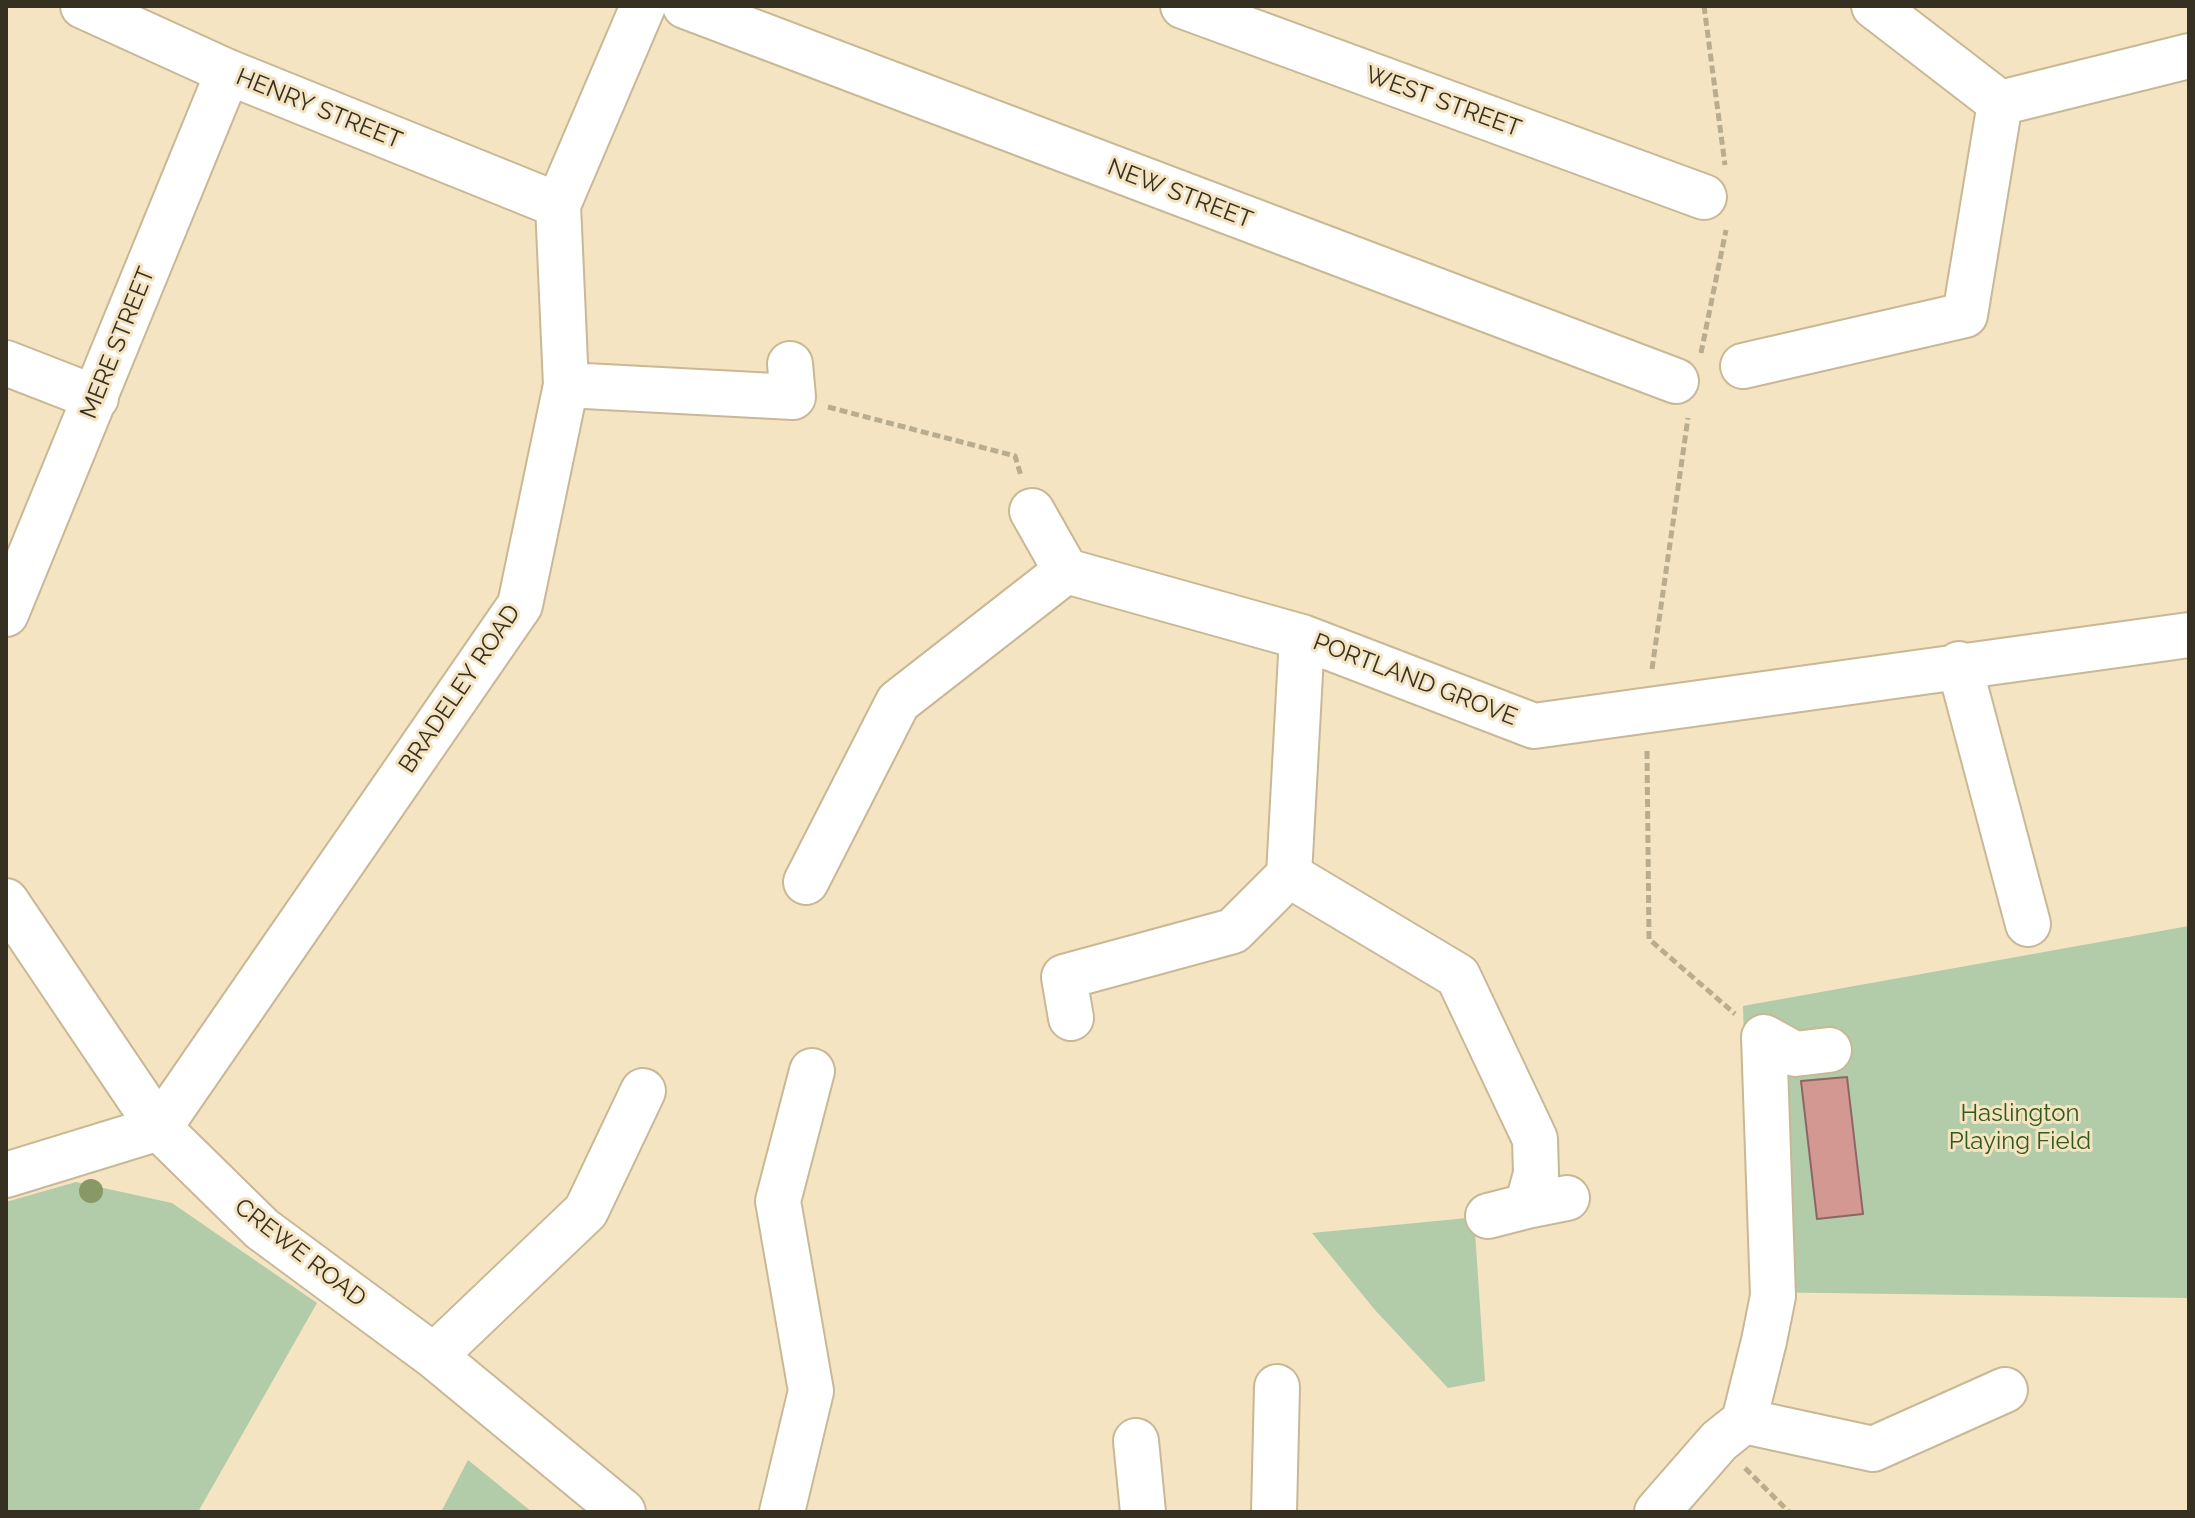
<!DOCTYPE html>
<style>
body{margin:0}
#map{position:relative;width:2195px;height:1518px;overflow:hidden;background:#f4e4c1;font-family:Raleway,sans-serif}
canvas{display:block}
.frame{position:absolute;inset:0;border:8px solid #363022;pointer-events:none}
</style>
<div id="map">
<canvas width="2195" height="1518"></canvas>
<div class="frame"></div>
</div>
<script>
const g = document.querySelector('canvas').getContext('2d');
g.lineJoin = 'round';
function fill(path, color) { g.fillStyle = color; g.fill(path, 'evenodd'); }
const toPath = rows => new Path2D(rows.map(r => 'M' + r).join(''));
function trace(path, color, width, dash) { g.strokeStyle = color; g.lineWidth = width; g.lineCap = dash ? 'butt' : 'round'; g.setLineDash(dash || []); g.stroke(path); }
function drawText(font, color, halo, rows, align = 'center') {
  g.font = font + ' Raleway,sans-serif'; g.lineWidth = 6; g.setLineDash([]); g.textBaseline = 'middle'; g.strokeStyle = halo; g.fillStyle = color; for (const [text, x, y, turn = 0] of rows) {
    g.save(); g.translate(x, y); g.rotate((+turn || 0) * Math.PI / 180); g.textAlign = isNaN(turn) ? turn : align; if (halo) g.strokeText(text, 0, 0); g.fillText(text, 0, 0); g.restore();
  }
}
fill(toPath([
 [2189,926,2189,1298,1752,1292,1743,1006],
 [76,1182,172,1203,317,1303,198,1512,6,1512,6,1202],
 [1488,1216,1475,1232,1485,1381,1448,1388,1375,1310,1312,1233],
 [468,1460,532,1512,441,1512]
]), '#b2cba9');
const building = toPath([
 [1847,1077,1863,1214,1817,1219,1801,1081,1847,1077]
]);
fill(building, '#d49892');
trace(building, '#8c6662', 2);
const minor = toPath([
 [83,6,228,72,558,205],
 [685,6,1676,381],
 [1183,6,1704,197],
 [1874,6,2000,103],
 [6,363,96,398],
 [1743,366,1965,315,2000,103,2189,56],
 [566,385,793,397,790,364],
 [1032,511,1066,571],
 [6,614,228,72],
 [1302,637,1289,875,1458,976,1535,1139,1536,1174,1527,1206,1567,1198],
 [1959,664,2028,924],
 [806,882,898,702,1066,571,1302,637,1534,726,2189,635],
 [6,901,159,1128,262,1229,434,1356,623,1512],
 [1071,1018,1064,977,1233,931,1289,875],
 [159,1128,520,605,566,385,558,205,643,6],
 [6,1175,159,1128],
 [1488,1216,1527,1206],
 [434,1356,586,1211,643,1091],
 [1744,1421,1873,1449,2005,1390],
 [1136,1441,1143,1512],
 [782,1512,811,1391,778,1201,812,1071],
 [1274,1512,1277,1387],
 [1657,1512,1719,1441,1744,1421,1764,1341,1773,1296,1764,1037,1795,1054,1829,1050]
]);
trace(minor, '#c8b896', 48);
trace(toPath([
 [1704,6,1725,165],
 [1701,353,1726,230],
 [828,407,1015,456,1021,476],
 [1652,669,1688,418],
 [1647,751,1649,939,1735,1014],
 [1745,1468,1789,1512]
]), '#b9ad90', 5, [8, 4]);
trace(minor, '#fff', 44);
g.fillStyle = '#889866';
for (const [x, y] of [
 [91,1191]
]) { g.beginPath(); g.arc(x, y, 12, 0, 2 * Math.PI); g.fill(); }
drawText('24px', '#363022', '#f4e4c1', [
 ["WEST STREET",1443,102,20],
 ["HENRY STREET",319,109,22],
 ["NEW STREET",1180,194,21],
 ["MERE STREET",118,343,-68],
 ["PORTLAND GROVE",1415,680,21],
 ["BRADELEY ROAD",460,689,-56],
 ["CREWE ROAD",300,1253,38]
]);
drawText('24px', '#305a1b', '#f4e4c1', [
 ["Haslington",2020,1114],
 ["Playing Field",2020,1142]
]);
</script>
